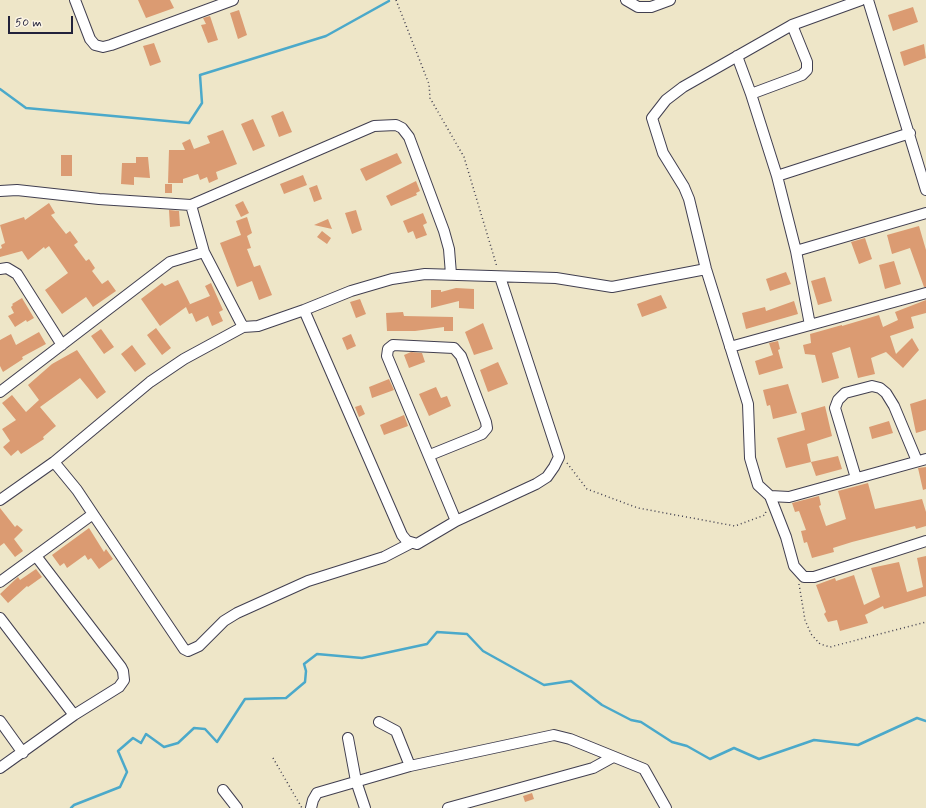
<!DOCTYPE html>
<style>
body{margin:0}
#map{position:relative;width:926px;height:808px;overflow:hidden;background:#eee6c8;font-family:Mynerve,sans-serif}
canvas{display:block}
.scale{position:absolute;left:8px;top:16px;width:65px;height:18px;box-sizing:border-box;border:2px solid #22223b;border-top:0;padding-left:5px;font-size:12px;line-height:14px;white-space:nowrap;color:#22223b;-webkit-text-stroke:3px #fcf5e5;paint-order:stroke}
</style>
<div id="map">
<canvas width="926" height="808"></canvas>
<div class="scale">50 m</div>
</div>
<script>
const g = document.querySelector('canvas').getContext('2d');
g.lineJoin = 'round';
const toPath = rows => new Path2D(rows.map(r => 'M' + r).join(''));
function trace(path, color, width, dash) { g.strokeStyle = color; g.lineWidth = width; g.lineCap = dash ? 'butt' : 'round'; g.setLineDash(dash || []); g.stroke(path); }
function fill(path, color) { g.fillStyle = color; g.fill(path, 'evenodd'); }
trace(toPath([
 [0,89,26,108,189,123,202,103,200,75,326,36,389,1],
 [71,808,74,805,120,787,127,772,118,751,133,738,141,743,146,734,164,747,178,743,194,728,205,729,217,742,245,699,286,698,305,682,306,671,304,664,317,654,362,658,427,644,437,632,467,634,483,651,544,685,571,681,602,705,631,720,641,722,672,742,687,746,710,759,734,748,759,759,814,740,858,745,917,718,926,721]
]), '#4ba9ca', 2.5);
fill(toPath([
 [138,0,170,0,174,8,146,18],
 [913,7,918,22,893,31,888,15],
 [239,10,247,35,238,39,230,13],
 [210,16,218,40,208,43,201,25,206,24,203,18],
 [154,43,161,62,150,66,143,46],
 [924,44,926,58,904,66,900,52],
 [283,111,292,132,279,137,271,116],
 [253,119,265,146,253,151,241,124],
 [223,130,237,164,216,172,218,179,209,183,207,177,200,180,198,174,183,179,183,183,168,183,169,150,185,150,182,143,190,139,194,149,210,143,207,136],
 [397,153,402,163,366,181,360,169],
 [61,155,72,155,72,176,61,176],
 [136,157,148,157,150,178,134,177,134,185,121,184,122,163,136,163],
 [303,175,307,185,284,194,280,184],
 [416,181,420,191,416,193,417,195,391,206,386,196],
 [165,184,172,184,172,193,165,193],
 [317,185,322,199,314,202,309,188],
 [243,201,249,213,241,217,235,205],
 [49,203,55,213,51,215,66,234,70,231,78,242,74,245,86,261,89,259,95,268,92,271,102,284,108,280,116,291,93,307,86,297,62,314,45,290,68,273,49,246,45,249,44,247,28,260,22,251,0,257,0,249,2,248,1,245,5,243,0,225,24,217,25,220],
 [169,210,179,211,180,226,170,227],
 [356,210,362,230,352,234,345,213],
 [423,213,427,223,423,225,427,235,416,239,413,231,408,233,403,221],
 [247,217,252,233,247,236,251,248,247,249,254,267,260,265,272,295,259,300,252,281,237,287,220,243,241,235,236,221],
 [328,219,332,229,314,225],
 [919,226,926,250,926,287,924,287,910,248,892,254,887,235],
 [322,231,331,238,327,244,317,237],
 [865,238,872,259,859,264,851,242],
 [894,261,901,284,885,289,879,265],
 [786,272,791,284,770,291,766,279],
 [825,277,832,301,818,305,811,281],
 [178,280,190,304,188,305,210,296,205,286,211,283,223,310,219,312,223,321,212,326,208,316,196,322,192,313,189,314,186,307,160,326,141,299,162,283,165,286],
 [456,288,474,289,474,309,459,308,459,301,431,308,431,290,441,290,441,292],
 [661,295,667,308,642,317,637,304],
 [22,298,34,318,27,322,26,320,15,327,8,316,14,313,11,307,13,305,12,304],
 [360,299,366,314,356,318,350,302],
 [926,300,926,313,911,317,914,328,890,336,896,354,912,338,919,350,903,368,886,352,871,358,875,374,858,378,850,347,832,353,839,378,822,383,815,355,805,354,803,345,811,343,810,334,842,325,842,326,879,315,883,327,898,320,895,312],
 [794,301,798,314,746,329,742,313,765,307,766,311],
 [403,312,404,316,453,317,453,331,444,331,444,327,415,331,387,331,386,313],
 [483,323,493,349,474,355,465,332],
 [156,328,171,348,162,355,147,335],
 [101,329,114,347,104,354,91,336],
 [39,332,46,344,22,357,23,359,3,372,0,366,0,340,11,334,16,345],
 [351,334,356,346,347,350,342,338],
 [778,341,780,349,778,350,783,368,759,375,755,361,773,355,769,343],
 [132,345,146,364,135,372,121,354],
 [77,350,106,392,97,399,80,378,40,407,56,426,43,437,44,439,21,454,18,450,11,456,3,447,10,441,2,429,16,420,2,403,12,395,26,412,39,400,28,385,52,364],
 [411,352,422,353,425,362,409,368,404,355],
 [498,362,508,384,488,392,480,370],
 [389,379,394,390,372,398,369,387],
 [788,384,797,413,773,419,770,405,767,406,763,390],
 [436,387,441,398,447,396,451,406,429,416,419,394],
 [926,399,926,430,916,433,910,404],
 [361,405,365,414,359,417,355,407],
 [825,406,832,436,807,444,811,462,786,468,777,438,805,430,801,413],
 [404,415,408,426,384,435,380,425],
 [889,421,893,433,872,439,869,427],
 [838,456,842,469,816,476,811,462],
 [926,467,926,489,923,490,918,468],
 [868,483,875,509,922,499,926,512,926,526,916,529,915,526,852,542,833,548,834,552,812,558,807,542,804,543,801,531,806,530,799,511,795,512,792,503,819,496,821,505,819,506,826,526,846,519,838,491],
 [0,508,15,527,17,525,23,530,14,539,23,551,15,557,4,543,0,546],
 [89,528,104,552,106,549,113,559,99,569,91,558,88,560,85,555,67,568,64,563,60,566,52,555],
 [926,556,926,596,884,609,883,606,865,615,868,623,840,631,837,620,828,622,824,614,826,612,816,585,835,578,836,581,854,575,864,605,880,597,871,568,899,562,907,592,923,587,917,558],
 [36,569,42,577,28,587,27,586,8,603,0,594,18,577,20,580],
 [532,793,534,799,525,802,523,796]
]), '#db9b72');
const minor = toPath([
 [75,0,90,39,95,45,103,47,111,45,233,0],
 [626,0,638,7,651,7,670,0],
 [861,0,792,25,683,87,666,100,652,118,663,153,684,187,689,199,706,269,748,404,750,458,758,485,770,496,786,537,794,566,804,577,814,577,926,541],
 [868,0,926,190],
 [737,56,751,94,777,176],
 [751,94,802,75,807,70,807,62,792,25],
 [0,191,17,190,99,199,191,205,204,252,243,327,184,359,150,382,54,462,0,500],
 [191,205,374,126,396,125,402,128,409,137,444,231,449,249,451,274],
 [796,251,926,213],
 [0,269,7,268,17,274,62,345],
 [304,310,402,535,407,541,417,544,456,521,536,484,547,477,554,467,559,457,500,277],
 [810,325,796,251,777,176,910,133],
 [243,327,258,326,304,310,351,291,392,279,425,274,556,278,612,287,706,269],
 [730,347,926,293],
 [0,392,170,262,204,252],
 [430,455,482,434,487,428,486,422,466,369,461,356,454,348,393,345,388,349,387,356,456,521],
 [856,478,835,408,838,400,845,393,872,386,880,388,886,393,894,406,917,461],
 [770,496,789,497,926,459],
 [93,514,184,649,188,651,199,646,224,621,237,613,308,581,384,557,411,543],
 [0,582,93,514,77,490,54,462],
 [0,618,74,715],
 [0,721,23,753],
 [379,722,396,731,410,766],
 [348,738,356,781,365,808],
 [0,768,74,715,119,687,124,680,123,671,121,667,36,556],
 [223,790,237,808],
 [311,808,313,800,317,793,410,766,554,735,570,739,644,769,666,808],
 [448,808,593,768,613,757]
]);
trace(minor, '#413f50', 12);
trace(toPath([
 [396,0,429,84,430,98,464,157,497,267],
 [567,463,587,489,638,508,735,526,765,515,766,511],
 [799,584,805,620,811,634,820,644,830,647,926,622],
 [273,758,302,808]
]), '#413f50', 1.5, [1, 3]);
trace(minor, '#fff', 10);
</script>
